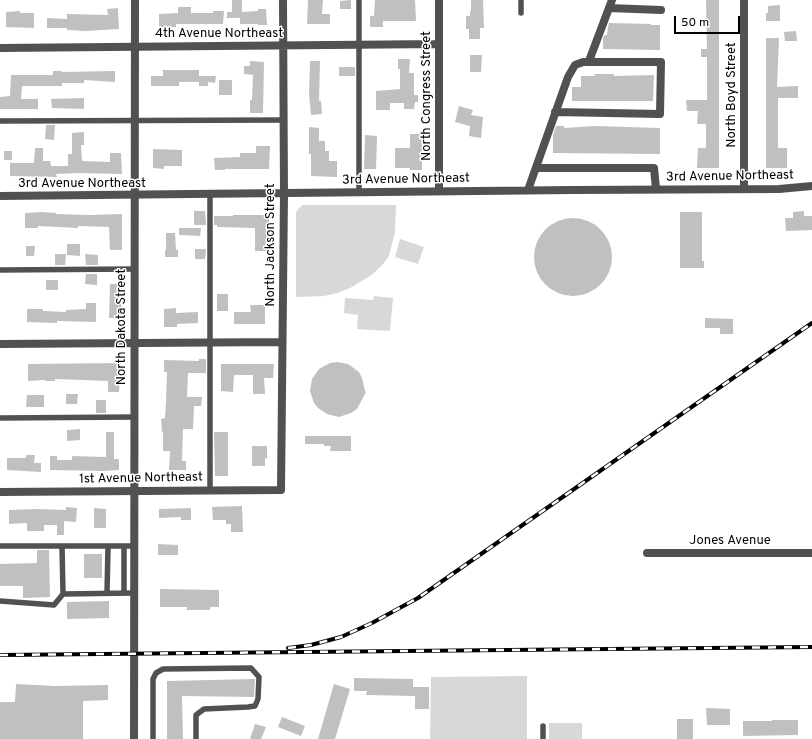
<!DOCTYPE html>
<style>
body{margin:0}
#map{position:relative;width:812px;height:739px;overflow:hidden;background:#fff;font-family:Overpass,sans-serif}
canvas{display:block}
.scale{position:absolute;left:674px;top:16px;width:66px;height:18px;box-sizing:border-box;border:2px solid #000;border-top:0;padding-left:5px;font-size:12px;line-height:14px;white-space:nowrap;color:#000;-webkit-text-stroke:3px #fff;paint-order:stroke}
</style>
<div id="map">
<canvas width="812" height="739"></canvas>
<div class="scale">50 m</div>
</div>
<script>
const g = document.querySelector('canvas').getContext('2d');
g.lineJoin = 'round';
function fill(path, color) { g.fillStyle = color; g.fill(path, 'evenodd'); }
const toPath = rows => new Path2D(rows.map(r => 'M' + r).join(''));
function trace(path, color, width, dash) { g.strokeStyle = color; g.lineWidth = width; g.lineCap = dash ? 'butt' : 'round'; g.setLineDash(dash || []); g.stroke(path); }
function drawText(font, color, halo, rows, align = 'center') {
  g.font = font + ' Overpass,sans-serif'; g.lineWidth = 3; g.setLineDash([]); g.textBaseline = 'middle'; g.strokeStyle = halo; g.fillStyle = color; for (const [text, x, y, turn = 0] of rows) {
    g.save(); g.translate(x, y); g.rotate((+turn || 0) * Math.PI / 180); g.textAlign = isNaN(turn) ? turn : align; if (halo) g.strokeText(text, 0, 0); g.fillText(text, 0, 0); g.restore();
  }
}
fill(toPath([
 [302,205,396,205,395,232,389,256,383,264,373,274,350,288,338,293,324,296,296,297,296,212],
 [400,239,424,247,418,264,395,257],
 [374,296,393,298,390,331,357,329,358,315,344,313,345,298,373,300],
 [527,676,527,739,430,739,431,677],
 [549,723,582,723,582,739,549,739]
]), '#d8d8d8');
fill(toPath([
 [232,0,242,0,242,12,258,11,258,9,266,9,267,25,258,25,258,24,240,24,240,18,227,18,227,12,232,12],
 [308,0,323,0,322,14,330,14,330,24,307,24],
 [351,0,351,9,340,9,340,1],
 [375,0,415,0,416,21,383,21,383,27,370,27,370,16,374,16],
 [471,0,483,0,484,28,480,28,480,39,469,39,469,29,466,29,466,16,470,16,470,11,471,11],
 [706,0,719,0,719,168,697,168,698,148,706,148,706,124,697,124,698,111,687,111,686,100,707,100,707,57,701,57,701,49,707,49],
 [780,5,780,21,766,21,766,13,768,13,768,6],
 [178,7,191,7,191,13,213,13,213,11,224,11,223,24,176,24,176,27,159,27,159,14,178,13],
 [118,8,119,29,86,31,67,30,67,28,47,28,47,18,67,19,67,14,108,15,107,9],
 [20,11,20,13,34,13,34,28,6,27,6,12],
 [609,23,651,24,651,25,660,25,660,50,603,49,603,38,605,35,607,35,608,27],
 [796,31,797,41,785,41,784,32],
 [766,38,779,38,777,87,798,86,798,98,778,98,778,148,787,148,787,168,766,168],
 [470,55,482,55,481,72,470,72],
 [398,59,410,59,409,73,414,73,414,95,418,95,418,102,415,102,414,109,404,109,404,103,390,103,390,110,376,110,376,91,400,89,400,69,398,69],
 [250,61,264,62,263,113,250,113,250,100,252,100,253,75,244,74,244,66,250,66],
 [310,61,320,61,319,101,321,101,322,114,311,115,309,94],
 [339,67,355,67,355,76,339,76],
 [163,70,199,70,199,76,216,76,215,83,208,82,208,86,199,86,199,82,179,82,179,86,151,86,151,76,163,76],
 [53,71,62,71,62,72,115,71,115,82,84,80,84,83,62,83,62,86,22,86,21,99,38,99,38,109,0,109,0,97,10,96,11,75,53,75],
 [594,74,614,74,614,76,654,75,653,101,572,101,572,87,581,87,581,76,595,76],
 [219,80,232,80,232,95,219,95],
 [84,98,84,109,52,108,51,99],
 [459,106,473,110,471,115,483,117,481,138,469,136,470,126,455,122],
 [46,125,55,125,54,140,45,139],
 [556,126,564,126,564,128,595,126,660,128,660,154,553,153,553,135],
 [309,127,319,128,319,141,325,141,325,151,329,151,329,161,337,161,337,177,311,176,311,154,309,154],
 [84,132,84,145,81,145,82,161,110,162,110,153,121,153,122,174,78,173,56,174,57,177,10,176,10,163,34,163,35,148,43,148,43,161,50,161,51,166,68,166,68,154,72,154,72,133],
 [410,134,422,134,422,170,410,170,410,168,395,168,395,148,410,148],
 [365,135,377,136,376,169,364,169],
 [256,146,270,146,269,169,225,169,225,170,215,170,214,158,240,157,240,153,256,153],
 [153,149,182,150,182,166,164,166,164,169,153,168],
 [4,151,12,151,12,160,4,160],
 [194,211,205,211,206,225,194,225],
 [804,211,804,216,812,216,812,230,786,231,785,218,793,218,793,212],
 [42,212,56,213,56,214,89,215,122,214,122,250,110,250,109,227,78,226,78,228,38,226,38,228,25,228,25,213],
 [680,212,702,212,702,261,704,261,704,268,680,268],
 [233,215,269,215,269,227,267,227,266,251,255,251,255,228,217,227,217,225,214,225,214,216,233,216],
 '534 257a39 39 0 1 1 78 0a39 39 0 1 1-78 0Z',
 [179,228,201,228,200,236,179,235],
 [166,233,175,233,176,250,178,250,178,257,165,257,165,250,166,250],
 [67,244,80,244,80,256,67,255],
 [26,246,35,246,34,256,26,256],
 [195,249,206,249,205,259,195,259],
 [55,254,66,254,65,265,55,265],
 [85,254,98,255,98,265,86,265],
 [86,274,97,274,97,285,85,284],
 [46,280,58,280,58,290,46,290],
 [110,284,122,284,121,318,109,318],
 [217,294,228,294,228,311,217,311],
 [86,303,96,303,96,322,57,321,57,323,27,322,27,309,43,309,43,311,66,312,66,310,86,309],
 [250,305,265,305,265,324,234,324,234,312,251,312],
 [176,308,176,313,198,312,198,323,177,324,177,327,164,327,164,309],
 [705,318,733,319,733,334,720,334,720,328,705,328],
 [199,359,206,359,206,373,188,373,187,397,202,397,201,406,194,406,193,429,183,429,182,461,186,461,186,470,169,470,170,451,163,451,163,432,162,432,161,419,165,418,166,402,167,372,164,372,164,360,199,361],
 [337,362,348,364,359,372,362,378,365,391,366,392,357,409,351,413,339,417,327,414,318,408,314,403,310,391,312,379,319,369,330,363],
 [121,363,119,392,108,392,108,381,55,379,55,381,45,381,45,380,28,381,28,364],
 [221,364,274,364,273,378,264,378,265,394,253,394,253,375,234,375,233,392,221,391],
 [66,394,78,394,77,404,66,404],
 [27,395,44,395,44,407,26,407],
 [96,400,106,400,106,413,96,413],
 [80,429,80,440,67,441,67,430],
 [106,432,114,432,114,459,119,459,119,470,105,471,50,470,50,456,57,456,57,460,72,460,72,456,106,457],
 [214,432,228,432,228,476,215,476],
 [305,436,351,436,351,451,330,451,331,446,324,446,324,444,305,444],
 [252,446,267,446,267,459,265,458,265,466,252,466],
 [26,455,35,455,34,463,41,463,41,472,7,470,7,458,26,458],
 [242,506,243,532,231,532,231,524,226,524,226,520,213,520,212,507],
 [66,507,77,508,76,522,64,521,64,535,57,535,57,525,44,525,44,531,27,531,27,523,9,524,9,510,38,509,66,510],
 [94,508,106,509,106,528,94,528],
 [191,508,191,520,181,520,181,517,159,518,159,509],
 [158,544,178,545,178,555,158,555],
 [37,550,49,550,50,597,23,598,23,586,0,586,0,564,37,563],
 [84,554,102,554,102,578,84,578],
 [160,589,219,590,219,607,210,607,210,610,187,610,187,607,160,607],
 [109,601,109,618,67,619,67,602],
 [354,678,413,679,413,687,429,687,429,709,415,709,415,696,366,695,367,691,354,691],
 [255,679,254,697,182,696,183,739,167,739,167,681],
 [16,684,55,686,108,685,108,700,83,701,83,739,0,739,0,702,15,702],
 [334,684,350,689,335,739,318,739],
 [706,708,730,709,730,725,707,725],
 [282,717,305,726,301,736,278,727],
 [677,719,693,719,693,739,677,739],
 [772,720,798,720,798,735,743,736,743,721,772,721],
 [255,724,266,727,261,739,250,739]
]), '#c0c0c0');
trace(toPath([
 [521,0,521,13],
 [0,121,284,120],
 [359,192,359,0],
 [0,270,135,269],
 [0,418,134,417],
 [210,490,210,194],
 [0,546,134,546],
 [62,546,63,594,134,593],
 [107,593,108,546],
 [124,593,124,546],
 [0,601,54,605,63,594],
 [543,726,543,739],
 [153,739,153,679,156,673,163,669,251,668,259,677,258,699,255,706,248,707,204,709,196,715,196,739]
]), '#515151', 5.5);
trace(toPath([
 [744,0,744,189],
 [609,8,661,10],
 [0,48,439,44],
 [589,61,612,0],
 [536,168,654,168,656,189],
 [528,190,568,77,575,65,583,62,661,62,660,114,555,112],
 [439,191,439,0],
 [0,196,573,190,779,189,812,186],
 [0,344,282,342],
 [0,492,281,490,284,193,283,0],
 [647,553,812,553]
]), '#515151', 8);
trace(toPath([
 [134,739,135,0]
]), '#515151', 8);
const rail = toPath([
 [288,648,311,645,341,637,372,623,418,598,812,323],
 [0,655,812,647]
]);
trace(rail, '#000', 4);
trace(rail, '#fff', 2.5, [8]);
drawText('13px', '#000', '#fff', [
 ["4th Avenue Northeast",219,34],
 ["North Boyd Street",732,95,-90],
 ["North Congress Street",427,96,-90],
 ["3rd Avenue Northeast",730,177,-1],
 ["3rd Avenue Northeast",406,180,-1],
 ["3rd Avenue Northeast",82,184],
 ["North Jackson Street",271,245,-90],
 ["North Dakota Street",122,327,-90],
 ["1st Avenue Northeast",141,479,-1],
 ["Jones Avenue",730,541]
]);
</script>
